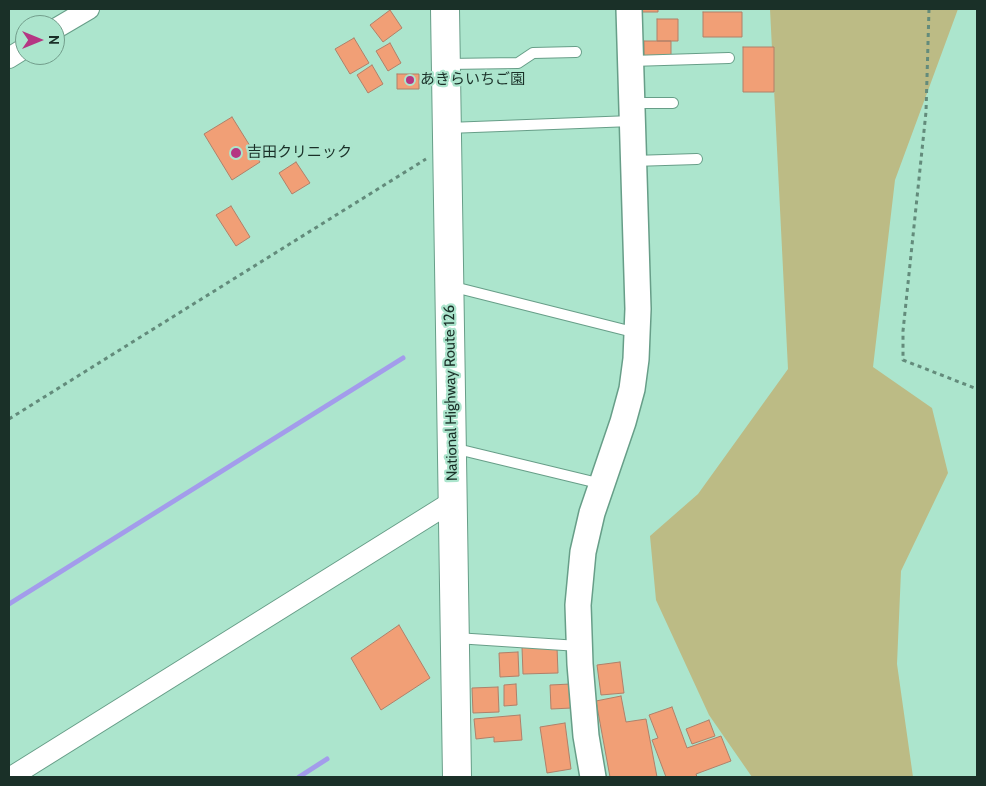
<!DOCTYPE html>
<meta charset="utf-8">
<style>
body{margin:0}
#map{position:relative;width:986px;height:786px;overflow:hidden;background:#ace5cd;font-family:Cabin,sans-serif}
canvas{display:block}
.frame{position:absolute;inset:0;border:10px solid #1a3028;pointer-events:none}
.north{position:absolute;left:15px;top:15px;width:50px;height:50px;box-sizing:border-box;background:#ace5cd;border:1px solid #729d8b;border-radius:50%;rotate:90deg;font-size:14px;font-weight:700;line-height:20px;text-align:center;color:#1a3028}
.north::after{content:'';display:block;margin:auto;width:18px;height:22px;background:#b53683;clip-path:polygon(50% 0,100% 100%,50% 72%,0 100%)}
</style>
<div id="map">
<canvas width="986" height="786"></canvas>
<div class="frame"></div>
<div class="north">N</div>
</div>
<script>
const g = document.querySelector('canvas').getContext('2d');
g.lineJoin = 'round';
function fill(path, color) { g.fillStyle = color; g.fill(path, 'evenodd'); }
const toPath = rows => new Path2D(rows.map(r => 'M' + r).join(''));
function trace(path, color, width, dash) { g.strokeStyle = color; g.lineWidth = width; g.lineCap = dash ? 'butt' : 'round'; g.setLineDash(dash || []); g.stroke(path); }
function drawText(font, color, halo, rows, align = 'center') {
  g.font = font + ' Cabin,"Noto Sans JP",sans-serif'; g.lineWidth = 4.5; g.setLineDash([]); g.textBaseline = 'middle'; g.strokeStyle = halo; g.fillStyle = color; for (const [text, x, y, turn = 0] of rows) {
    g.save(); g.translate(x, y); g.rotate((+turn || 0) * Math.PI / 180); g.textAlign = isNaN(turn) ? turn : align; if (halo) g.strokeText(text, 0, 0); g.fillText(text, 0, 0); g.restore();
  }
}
fill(toPath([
 [770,9,958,9,895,180,873,367,932,408,948,473,901,571,897,664,913,777,752,777,709,715,656,600,650,536,698,494,788,369]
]), '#bcbb85');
trace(toPath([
 [9,604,403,358],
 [299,777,327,759]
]), '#a39ceb', 5);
const building = toPath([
 [639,9,658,9,658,12,639,12,639,9],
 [390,10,402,28,383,42,370,25,390,10],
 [703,12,742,12,742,37,703,37,703,12],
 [657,19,678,19,678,41,657,41,657,19],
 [354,38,369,63,350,74,335,49,354,38],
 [644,41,671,41,671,56,644,56,644,41],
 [390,43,401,63,388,71,376,51,390,43],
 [743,47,774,47,774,92,743,92,743,47],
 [372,65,383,84,368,93,357,75,372,65],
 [397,74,419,74,419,89,397,89,397,74],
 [232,117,260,162,232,180,204,134,232,117],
 [296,162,310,183,292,194,279,173,296,162],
 [231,206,250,237,236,246,216,215,231,206],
 [399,625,430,678,381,710,351,658,399,625],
 [522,647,557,647,558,673,523,674,522,647],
 [518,652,519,676,500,677,499,653,518,652],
 [620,662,624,693,601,695,597,665,620,662],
 [516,684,517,705,504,706,504,685,516,684],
 [571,684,572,708,551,709,550,685,571,684],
 [498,687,499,712,473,713,472,688,498,687],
 [621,696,626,722,646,719,657,777,610,777,596,701,621,696],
 [672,707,687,748,721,736,731,761,696,774,697,777,666,777,652,740,658,738,649,715,672,707],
 [520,715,522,740,494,742,494,737,476,739,474,719,520,715],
 [709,720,715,736,692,744,686,729,709,720],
 [565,723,571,769,547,773,540,727,565,723]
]);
fill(building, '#f19f76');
trace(building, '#af8069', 1);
const service = toPath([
 [631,61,729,58],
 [447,64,518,63,533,53,576,52],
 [632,103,673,103],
 [448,128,632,121],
 [633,161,697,159],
 [450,286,637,333],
 [453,448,602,484],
 [456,638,579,646]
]);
const minor = toPath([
 [55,29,89,9],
 [9,58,25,48],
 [11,777,453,501]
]);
const tertiary = toPath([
 [593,777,586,736,580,664,578,605,583,552,592,513,623,422,632,389,636,359,638,309,629,9]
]);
const trunk = toPath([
 [445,9,457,777]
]);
trace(service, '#679e88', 12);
trace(minor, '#679e88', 22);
trace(tertiary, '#679e88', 28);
trace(trunk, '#679e88', 30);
trace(toPath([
 [929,9,926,112,903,331,903,360,977,389],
 [9,419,426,159]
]), '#638b7b', 3, [4, 4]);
trace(service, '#fff', 10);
trace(minor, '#fff', 20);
trace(tertiary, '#fff', 25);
trace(trunk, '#fff', 28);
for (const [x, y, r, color] of [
 [410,80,5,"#b53683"],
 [236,153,6,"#b53683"]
]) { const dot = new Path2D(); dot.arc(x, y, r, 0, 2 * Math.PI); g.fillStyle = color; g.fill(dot); trace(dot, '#ace5cd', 2); }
drawText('15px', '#1a3028', '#ace5cd', [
 ["あきらいちご園",420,80],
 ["吉田クリニック",247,153]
], 'left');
drawText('15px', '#1a3028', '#ace5cd', [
 ["National Highway Route 126",451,393,-91]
]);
</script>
